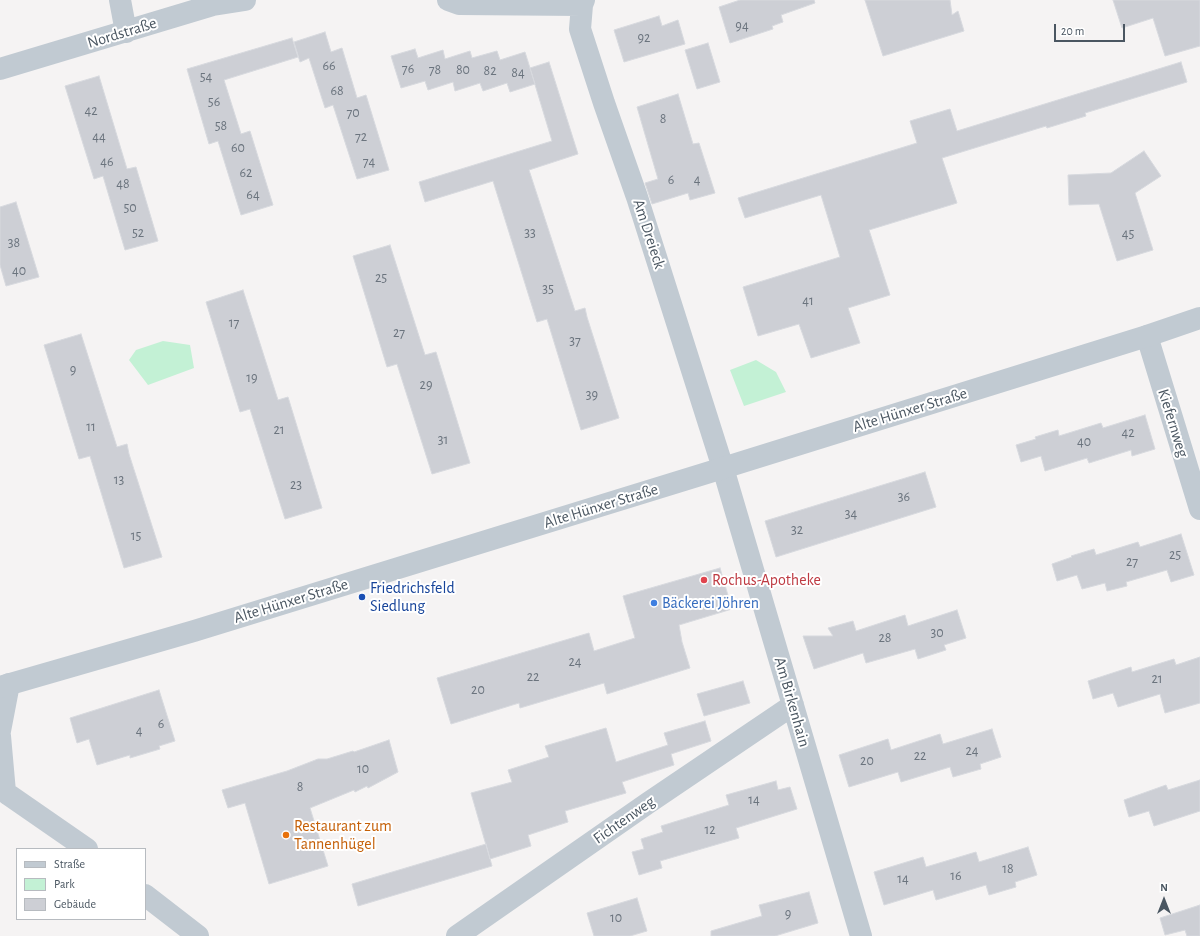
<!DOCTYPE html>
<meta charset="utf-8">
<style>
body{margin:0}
#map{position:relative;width:1200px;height:936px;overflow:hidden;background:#f5f3f3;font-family:"Alegreya Sans",sans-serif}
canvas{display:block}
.legend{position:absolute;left:16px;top:848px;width:130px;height:72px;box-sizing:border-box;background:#fff;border:1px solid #b7bbc0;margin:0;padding:5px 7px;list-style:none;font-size:12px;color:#4a5661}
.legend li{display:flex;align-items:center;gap:8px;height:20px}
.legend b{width:20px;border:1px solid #b7bbc0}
.north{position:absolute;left:1144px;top:880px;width:40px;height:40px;-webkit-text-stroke:3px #fff;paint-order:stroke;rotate:0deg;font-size:11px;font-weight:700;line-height:16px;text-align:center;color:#4a5661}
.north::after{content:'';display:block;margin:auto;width:14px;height:18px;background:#4a5661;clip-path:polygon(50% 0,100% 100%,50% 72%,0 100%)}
.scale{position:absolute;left:1054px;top:24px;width:71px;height:18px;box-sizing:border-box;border:2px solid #4a5661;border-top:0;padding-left:5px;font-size:12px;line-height:14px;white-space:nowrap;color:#4a5661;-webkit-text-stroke:3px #fff;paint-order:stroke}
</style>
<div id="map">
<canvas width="1200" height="936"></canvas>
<ul class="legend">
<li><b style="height:5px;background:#c1cad2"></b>Straße</li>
<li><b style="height:11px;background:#c3f1d5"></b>Park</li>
<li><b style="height:11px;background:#cdcfd5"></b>Gebäude</li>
</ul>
<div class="north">N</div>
<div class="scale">20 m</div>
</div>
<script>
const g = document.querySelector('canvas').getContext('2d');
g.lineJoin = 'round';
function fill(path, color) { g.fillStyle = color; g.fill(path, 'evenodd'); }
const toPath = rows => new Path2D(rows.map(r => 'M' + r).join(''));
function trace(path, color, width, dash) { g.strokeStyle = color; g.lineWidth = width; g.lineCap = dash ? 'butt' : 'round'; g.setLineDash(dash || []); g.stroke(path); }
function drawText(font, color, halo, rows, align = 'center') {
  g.font = font + ' "Alegreya Sans",sans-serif'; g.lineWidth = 4; g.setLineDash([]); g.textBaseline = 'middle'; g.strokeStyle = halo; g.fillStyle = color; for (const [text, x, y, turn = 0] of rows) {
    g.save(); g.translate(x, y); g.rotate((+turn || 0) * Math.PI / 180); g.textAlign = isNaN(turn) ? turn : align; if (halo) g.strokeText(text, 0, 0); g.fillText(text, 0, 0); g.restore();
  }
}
fill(toPath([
 [163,341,190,345,194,368,148,385,129,360,136,350],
 [756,360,776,372,786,392,744,406,730,370]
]), '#c3f1d5');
const building = toPath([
 [740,0,814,0,815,3,781,15,783,22,772,26,773,29,730,43,719,7,740,0],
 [865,0,950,0,952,15,958,11,964,31,883,56,865,0],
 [1113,0,1200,0,1200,46,1165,56,1153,18,1122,28,1113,0],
 [659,16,662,26,678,20,685,44,624,62,614,30,659,16],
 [325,32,331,52,342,48,357,98,366,95,389,170,357,179,333,105,325,108,309,58,300,62,294,42,325,32],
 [292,38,298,57,224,80,241,134,250,131,273,205,241,215,218,141,209,144,187,69,292,38],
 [708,43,720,82,697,89,685,50,708,43],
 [415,49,418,58,443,50,445,59,470,51,472,58,497,51,500,60,525,52,535,84,510,92,507,83,483,91,480,83,455,91,453,82,428,90,425,81,401,88,391,56,415,49],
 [549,62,578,154,529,170,575,311,585,308,587,317,619,418,581,430,547,319,537,322,493,181,425,202,419,182,552,141,530,68,549,62],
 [1181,62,1187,82,1085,113,1086,116,1047,128,1046,126,942,158,957,203,869,230,890,295,848,308,860,343,811,358,799,324,758,336,743,287,840,257,821,195,745,218,738,198,917,143,910,121,950,109,957,131,1181,62],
 [99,76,127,169,136,167,158,241,125,250,103,176,94,179,65,86,99,76],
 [678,94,693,144,699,143,715,193,690,200,688,193,652,204,645,183,658,179,637,107,678,94],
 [1144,151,1161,176,1135,193,1153,250,1117,261,1099,204,1069,205,1068,175,1111,173,1144,151],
 [16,202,39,277,6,286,0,265,0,207,16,202],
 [390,245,425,355,436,352,470,463,432,474,397,364,387,367,353,256,390,245],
 [243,290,278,400,288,397,322,508,285,519,250,409,240,412,206,302,243,290],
 [81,334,117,447,127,444,129,454,162,557,124,568,90,456,79,459,44,345,81,334],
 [1145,415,1155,449,1132,456,1131,450,1089,463,1087,458,1045,471,1041,456,1021,462,1016,445,1036,439,1035,437,1058,430,1059,436,1101,423,1103,428,1145,415],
 [925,472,936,507,776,557,765,521,925,472],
 [1181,534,1194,575,1171,582,1167,570,1126,582,1127,586,1107,591,1105,583,1082,589,1077,575,1057,581,1052,564,1072,557,1071,556,1094,549,1096,555,1138,542,1140,547,1181,534],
 [720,568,732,609,679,625,682,642,690,668,607,694,604,683,520,708,519,703,451,724,437,678,589,633,594,651,635,638,623,596,720,568],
 [957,610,966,638,944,645,946,650,918,659,915,649,866,663,863,653,814,669,803,636,833,636,828,628,853,621,856,631,905,615,908,626,957,610],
 [1200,657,1200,703,1165,713,1160,694,1118,707,1113,693,1093,699,1088,681,1131,667,1132,672,1174,659,1176,665,1200,657],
 [743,681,750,703,704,716,697,694,743,681],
 [159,690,175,741,159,746,160,749,130,758,130,755,97,765,89,739,77,743,70,718,159,690],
 [705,721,711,741,671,754,674,765,622,782,626,793,565,811,568,822,528,835,531,846,490,859,471,793,512,782,508,770,549,757,545,746,606,728,616,762,668,745,664,733,705,721],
 [992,729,1001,757,980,764,981,769,953,777,950,767,901,782,898,772,849,787,839,755,888,739,891,750,940,734,943,744,992,729],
 [389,740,398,772,368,788,367,786,355,792,354,790,310,808,328,866,269,884,245,803,228,808,222,790,287,771,318,759,327,759,353,751,354,752,389,740],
 [1200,780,1200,811,1154,826,1149,811,1129,817,1124,800,1166,785,1168,790,1200,780],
 [776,781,778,790,790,787,797,809,736,828,739,838,660,861,662,868,639,875,632,852,644,849,641,839,663,832,661,826,729,805,726,795,776,781],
 [486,844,492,866,358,906,352,884,486,844],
 [1028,847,1037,875,1015,882,1016,887,989,895,986,885,936,900,933,890,884,905,874,872,923,857,926,867,976,852,979,862,1028,847],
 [809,892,818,923,775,936,711,936,711,931,762,916,759,905,809,892],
 [637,898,647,931,630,936,594,936,587,913,637,898],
 [1200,905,1200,936,1187,936,1185,930,1165,935,1160,918,1200,905]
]);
fill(building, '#cdcfd5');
trace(building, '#d7d9de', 1);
trace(toPath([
 [120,0,126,32],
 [448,0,459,4,582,5],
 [584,0,582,5,580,29,604,103,637,197,723,468,861,936],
 [0,69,213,5,245,0],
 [1147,336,1200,509],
 [0,731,9,684],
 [0,736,5,792],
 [0,788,9,795,87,849],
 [145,895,198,936],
 [457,936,648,803,793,705]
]), '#c1cad2', 22);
trace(toPath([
 [0,687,194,631,723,468,1147,336,1200,318]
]), '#c1cad2', 22);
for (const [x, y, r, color] of [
 [704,580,4,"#e0444e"],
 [362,597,4,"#1a4fb4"],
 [654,603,4,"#3f7fe0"],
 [286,835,4,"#e8710a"]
]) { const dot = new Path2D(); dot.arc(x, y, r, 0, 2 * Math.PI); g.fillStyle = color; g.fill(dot); trace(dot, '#fff', 1.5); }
drawText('14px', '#6b747e', null, [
 ["94",742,26],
 ["92",644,38],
 ["66",329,66],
 ["76",408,69],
 ["78",435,70],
 ["80",463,70],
 ["82",490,71],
 ["84",518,73],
 ["54",206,77],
 ["68",337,91],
 ["56",214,102],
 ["42",91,111],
 ["70",353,113],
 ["8",663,119],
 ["58",221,126],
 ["44",99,137],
 ["72",361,137],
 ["60",238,148],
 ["46",107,162],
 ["74",369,162],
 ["62",246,173],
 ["6",671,180],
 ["4",697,180],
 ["48",123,184],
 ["64",253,195],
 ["50",130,208],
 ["52",138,233],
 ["33",530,233],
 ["45",1128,234],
 ["38",14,243],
 ["40",19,271],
 ["25",381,278],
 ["35",548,289],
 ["41",808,301],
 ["17",234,323],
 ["27",399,333],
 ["37",575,341],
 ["9",73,370],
 ["19",252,378],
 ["29",426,385],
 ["39",592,395],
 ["11",91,427],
 ["21",279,430],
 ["42",1128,433],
 ["31",443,440],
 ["40",1084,442],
 ["13",119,480],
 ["23",296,485],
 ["36",904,497],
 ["34",851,514],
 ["32",797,530],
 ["15",136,536],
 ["25",1175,555],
 ["27",1132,562],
 ["30",937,633],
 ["28",885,638],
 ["24",575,662],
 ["22",533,677],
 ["21",1157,679],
 ["20",478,690],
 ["6",161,724],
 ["4",139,731],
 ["24",972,751],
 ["22",920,756],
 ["20",867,761],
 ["10",363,769],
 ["8",300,787],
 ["14",754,800],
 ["12",710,830],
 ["18",1008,869],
 ["16",956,876],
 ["14",903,879],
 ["9",788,914],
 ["10",616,918]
]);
drawText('16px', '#4a5661', '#fff', [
 ["Nordstraße",122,33,-17],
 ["Am Dreieck",649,234,72],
 ["Alte Hünxer Straße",910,410,-17],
 ["Kiefernweg",1173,423,73],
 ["Alte Hünxer Straße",601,506,-17],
 ["Alte Hünxer Straße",291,601,-17],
 ["Am Birkenhain",792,702,74],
 ["Fichtenweg",624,820,-35]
]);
drawText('16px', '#be3a42', '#fff', [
 ["Rochus-Apotheke",712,580]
], 'left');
drawText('16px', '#164399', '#fff', [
 ["Friedrichsfeld",370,588],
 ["Siedlung",370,606]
], 'left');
drawText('16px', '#366cbe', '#fff', [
 ["Bäckerei Jöhren",662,603]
], 'left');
drawText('16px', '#c56008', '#fff', [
 ["Restaurant zum",294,826],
 ["Tannenhügel",294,844]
], 'left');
</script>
